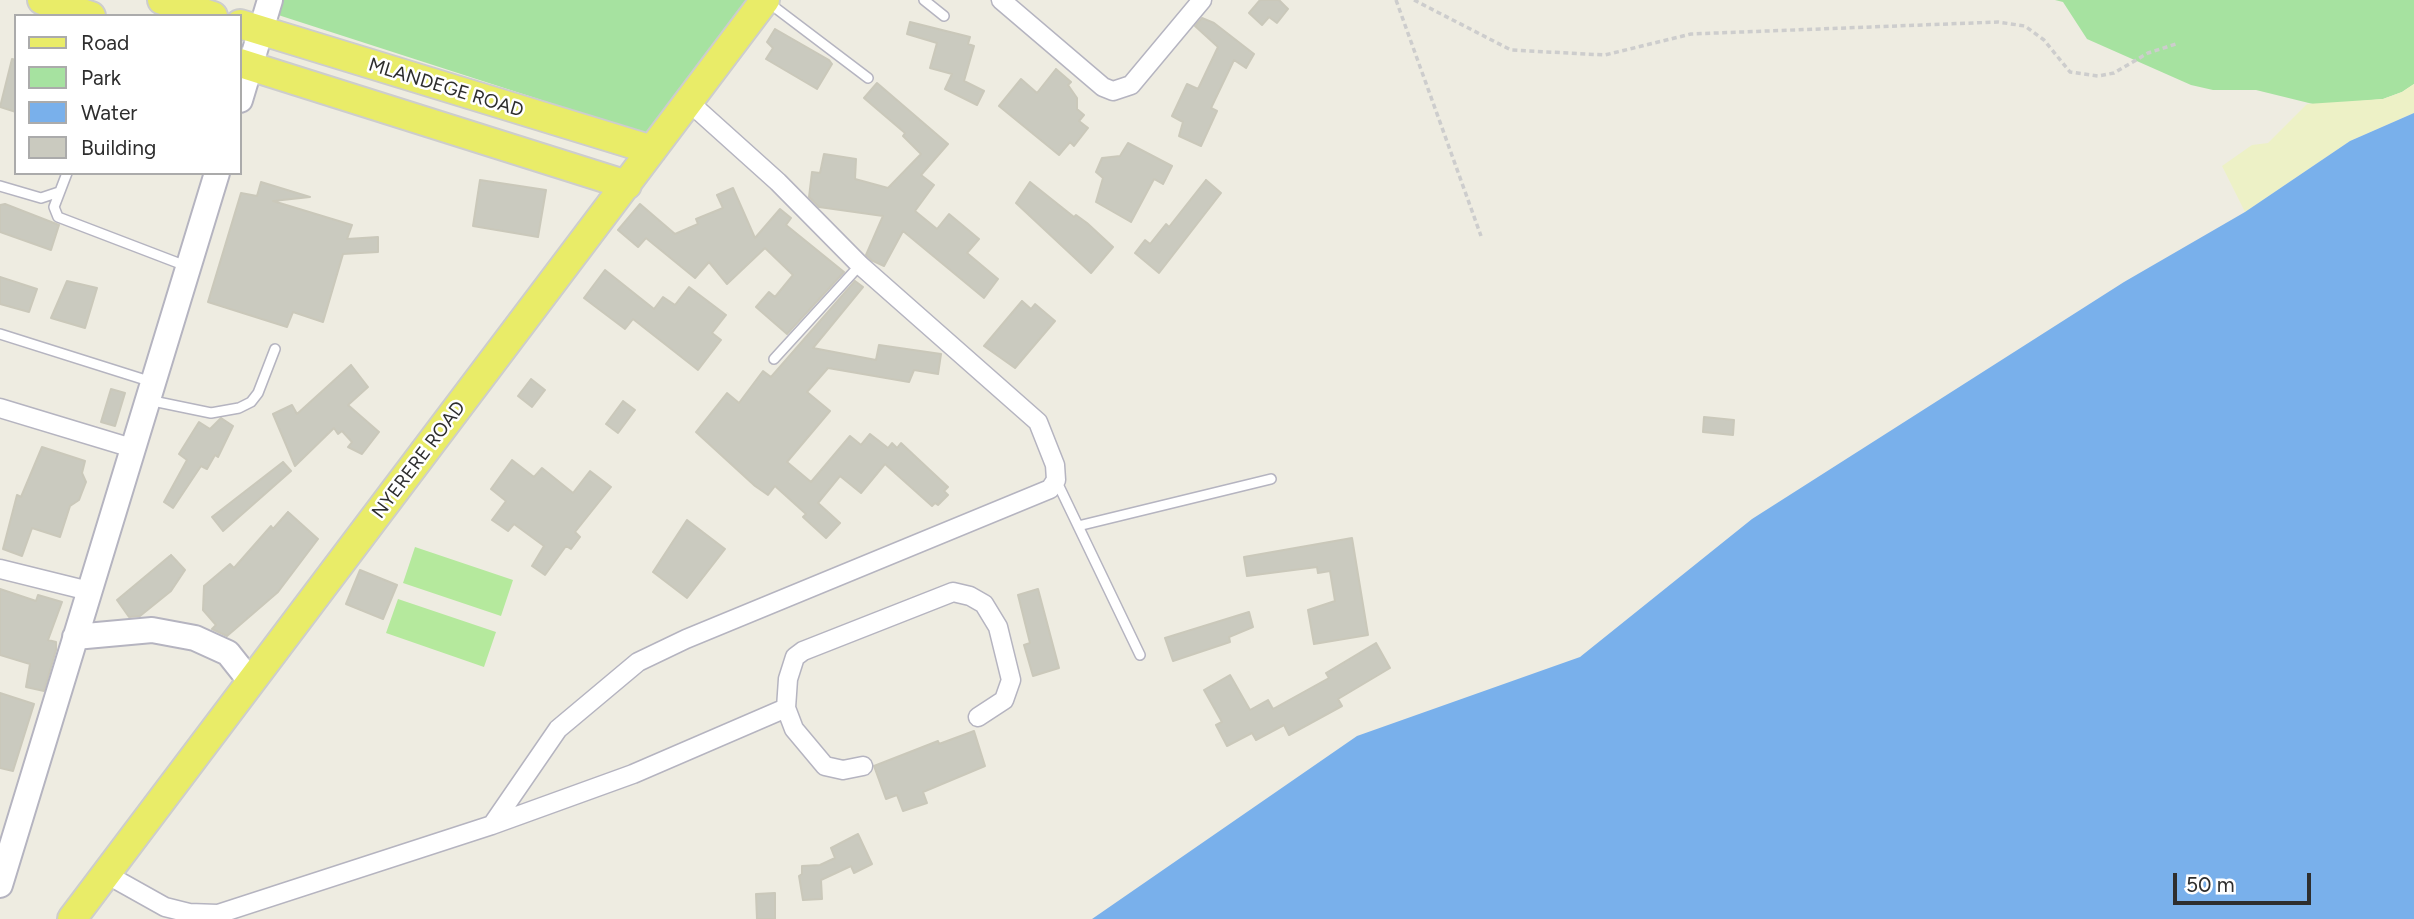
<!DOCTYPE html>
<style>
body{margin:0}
#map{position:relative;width:2414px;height:919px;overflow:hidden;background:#eeece1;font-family:Figtree,sans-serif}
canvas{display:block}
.legend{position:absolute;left:14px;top:14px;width:228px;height:161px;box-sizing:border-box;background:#fff;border:2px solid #ababab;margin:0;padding:9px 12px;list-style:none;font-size:21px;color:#2e2e2e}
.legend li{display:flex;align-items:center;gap:14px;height:35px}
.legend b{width:35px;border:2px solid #ababab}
.scale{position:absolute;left:2173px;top:873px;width:138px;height:32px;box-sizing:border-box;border:4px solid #2e2e2e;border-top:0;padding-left:9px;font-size:21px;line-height:24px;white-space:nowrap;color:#2e2e2e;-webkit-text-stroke:5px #fff;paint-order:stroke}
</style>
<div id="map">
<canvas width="2414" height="919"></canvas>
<ul class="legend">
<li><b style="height:9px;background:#e9ec68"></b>Road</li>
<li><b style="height:19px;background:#a6e2a0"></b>Park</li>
<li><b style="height:19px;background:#79b0eb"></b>Water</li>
<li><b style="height:19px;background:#cacabf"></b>Building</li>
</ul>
<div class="scale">50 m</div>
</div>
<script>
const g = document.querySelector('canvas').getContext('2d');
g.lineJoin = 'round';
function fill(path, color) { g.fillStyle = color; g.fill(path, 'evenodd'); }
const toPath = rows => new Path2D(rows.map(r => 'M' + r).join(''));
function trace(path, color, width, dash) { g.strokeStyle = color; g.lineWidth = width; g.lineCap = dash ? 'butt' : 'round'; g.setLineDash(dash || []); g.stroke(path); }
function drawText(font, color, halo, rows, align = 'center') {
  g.font = font + ' Figtree,sans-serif'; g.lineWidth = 5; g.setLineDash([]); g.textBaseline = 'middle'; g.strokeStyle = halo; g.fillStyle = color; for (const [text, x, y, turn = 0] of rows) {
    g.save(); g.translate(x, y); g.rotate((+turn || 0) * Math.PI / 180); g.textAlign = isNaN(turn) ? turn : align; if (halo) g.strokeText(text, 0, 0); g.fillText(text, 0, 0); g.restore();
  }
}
fill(toPath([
 [276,0,760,0,656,137,272,13],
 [2055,0,2414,0,2414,84,2402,92,2383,99,2317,105,2256,90,2213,90,2191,85,2087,39,2063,2]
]), '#a6e2a0');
fill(toPath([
 [2414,84,2414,113,2350,141,2245,212,2222,166,2252,145,2268,143,2307,104,2383,99,2402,92]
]), '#edf1c6');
fill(toPath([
 [415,547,513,580,501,616,403,583],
 [398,599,496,632,484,667,386,633]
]), '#b5e99d');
fill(toPath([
 [2414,113,2414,919,1092,919,1357,736,1580,657,1752,519,2124,282,2245,212,2350,141]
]), '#79b0eb');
const building = toPath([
 [1260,0,1279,0,1288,9,1277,23,1269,17,1262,25,1249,13,1260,0],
 [1202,18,1214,23,1254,54,1246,68,1234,60,1211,108,1217,111,1201,146,1179,136,1183,122,1172,116,1187,84,1198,89,1218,47,1195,26,1202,18],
 [910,22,970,37,968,44,974,46,964,81,984,91,977,105,945,89,952,74,930,68,937,43,907,34,910,22],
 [775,29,829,60,832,64,817,89,766,59,773,48,767,42,775,29],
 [12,59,16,60,16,112,0,107,12,59],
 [1056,69,1071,82,1068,85,1077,98,1077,109,1084,115,1079,121,1088,128,1074,146,1070,142,1059,155,999,106,1021,79,1037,93,1056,69],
 [877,83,948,144,921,175,934,185,915,211,937,229,949,214,979,239,967,253,998,279,984,298,903,231,884,266,871,260,866,255,883,216,819,207,809,197,812,172,820,173,824,154,856,159,855,179,888,188,921,154,903,136,905,133,864,98,877,83],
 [1128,143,1172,166,1163,184,1154,179,1131,222,1096,202,1103,178,1096,172,1102,158,1120,156,1128,143],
 [480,180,546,190,538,237,473,226,480,180],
 [1206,180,1221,193,1159,273,1135,253,1145,240,1150,244,1166,224,1169,227,1206,180],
 [261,182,310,197,273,201,352,225,347,239,378,237,378,252,343,254,323,322,293,312,287,327,208,302,241,193,257,196,261,182],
 [1030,182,1074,217,1076,215,1087,223,1113,247,1091,273,1016,203,1030,182],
 [733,188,755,238,780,209,791,218,786,225,844,272,787,334,756,307,769,292,775,297,793,275,765,248,727,284,709,262,695,278,646,238,638,247,618,230,640,204,675,234,698,224,696,219,723,208,717,195,733,188],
 [5,204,59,225,51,250,0,232,0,205,5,204],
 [605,270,654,309,663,297,675,305,689,287,726,315,712,333,721,340,698,370,633,319,625,329,584,298,605,270],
 [0,277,37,289,29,312,0,304,0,277],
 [67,281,97,288,85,328,51,318,67,281],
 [855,281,863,287,813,348,876,360,879,345,941,354,938,374,914,370,909,382,828,368,807,392,830,411,787,462,811,482,850,436,861,445,870,434,888,448,892,443,897,448,901,443,948,487,944,491,948,495,938,505,935,503,932,506,885,464,861,493,840,476,818,503,840,523,826,538,803,517,806,514,775,486,768,495,755,486,696,432,727,393,739,403,763,371,771,377,855,281],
 [1022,301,1031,309,1035,304,1055,321,1015,368,984,346,1022,301],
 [351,365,368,387,348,405,379,432,362,454,348,447,352,442,342,431,338,434,334,428,295,466,273,414,292,405,297,414,351,365],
 [531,379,545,390,532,407,518,396,531,379],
 [111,389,125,393,115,426,101,422,111,389],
 [623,401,635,410,618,433,606,424,623,401],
 [1704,417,1734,420,1733,435,1703,432,1704,417],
 [221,418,233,426,218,457,215,455,207,469,201,466,173,508,164,502,187,460,179,454,199,422,210,429,221,418],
 [42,447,85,461,82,473,86,482,79,500,70,506,60,537,32,528,22,556,3,549,17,495,21,497,42,447],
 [512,460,534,477,542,468,573,493,590,471,611,487,575,532,580,537,571,549,566,546,545,575,532,566,544,546,514,524,508,531,492,520,506,501,491,489,512,460],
 [283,462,291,471,223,531,212,517,283,462],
 [288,512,318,539,278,592,227,636,212,629,216,625,203,610,204,586,230,564,234,568,271,526,273,529,288,512],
 [687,520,725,549,687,598,653,572,687,520],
 [1352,538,1368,635,1314,644,1308,610,1335,601,1330,571,1318,573,1317,567,1247,576,1244,557,1352,538],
 [171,555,185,570,171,591,140,616,129,617,117,600,171,555],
 [360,570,397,585,383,619,346,604,360,570],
 [0,589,36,601,38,595,62,602,48,640,56,642,56,650,44,691,26,687,30,664,0,655,0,589],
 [1038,589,1059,668,1033,676,1024,645,1030,643,1018,595,1038,589],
 [1249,612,1253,627,1229,637,1230,642,1173,661,1165,638,1249,612],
 [1376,643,1390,668,1338,699,1342,706,1289,735,1284,725,1256,740,1252,733,1227,746,1216,725,1222,722,1204,690,1230,675,1250,710,1268,700,1273,709,1329,678,1326,673,1376,643],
 [0,693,34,704,13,771,0,768,0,693],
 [974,731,985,766,923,792,927,803,903,811,897,795,886,799,874,766,938,741,939,744,974,731],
 [858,834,872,864,854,873,851,866,821,880,822,899,803,900,799,876,802,874,802,866,820,865,835,858,831,848,858,834],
 [775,893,775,919,757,919,756,894,775,893]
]);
fill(building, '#cacabf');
trace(building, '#cac8ba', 2);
const lane = toPath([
 [924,0,944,16],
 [769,3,868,78],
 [67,173,54,207,58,217,186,266],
 [0,186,41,198,59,192],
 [0,334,152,382],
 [774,359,860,265],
 [148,400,211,413,239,408,251,402,258,393,275,349],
 [1056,480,1140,655],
 [1078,526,1271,479]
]);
const street = toPath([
 [1001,0,1103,87,1113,91,1131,85,1202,0],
 [0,408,132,448],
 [0,569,89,591],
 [786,708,788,679,795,657,803,651,953,592,970,596,984,604,998,627,1011,680,1004,700,978,717],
 [492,825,633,774,786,708,794,729,825,766,843,770,863,766],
 [106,874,165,907,189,913,218,914,492,825,558,729,638,662,686,639,1050,489,1056,480,1055,465,1038,422,860,265,778,182,689,102]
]);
const secondary = toPath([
 [240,100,270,0],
 [75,637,152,630,195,638,228,653,251,682],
 [0,885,217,173]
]);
const primary = toPath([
 [42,0,91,16],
 [162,0,213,16],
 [240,24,652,150],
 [240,63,627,185],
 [72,919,765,0]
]);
trace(lane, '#b5b4c0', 12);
trace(street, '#b5b4c0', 21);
trace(secondary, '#b5b4c0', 28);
trace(primary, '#cdcdcd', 32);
trace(toPath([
 [1396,0,1481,236],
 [1414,0,1511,50,1605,55,1691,34,1998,22,2025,26,2044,40,2070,72,2098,76,2114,73,2148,53,2176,44]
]), '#cdcdcd', 3.5, [5, 3.5]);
trace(lane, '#fff', 9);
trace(street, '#fff', 18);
trace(secondary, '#fff', 24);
trace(primary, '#e9ec68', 28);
drawText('19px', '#2e2e2e', '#fff', [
 ["MLANDEGE ROAD",446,88,17],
 ["NYERERE ROAD",419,460,-53]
]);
</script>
